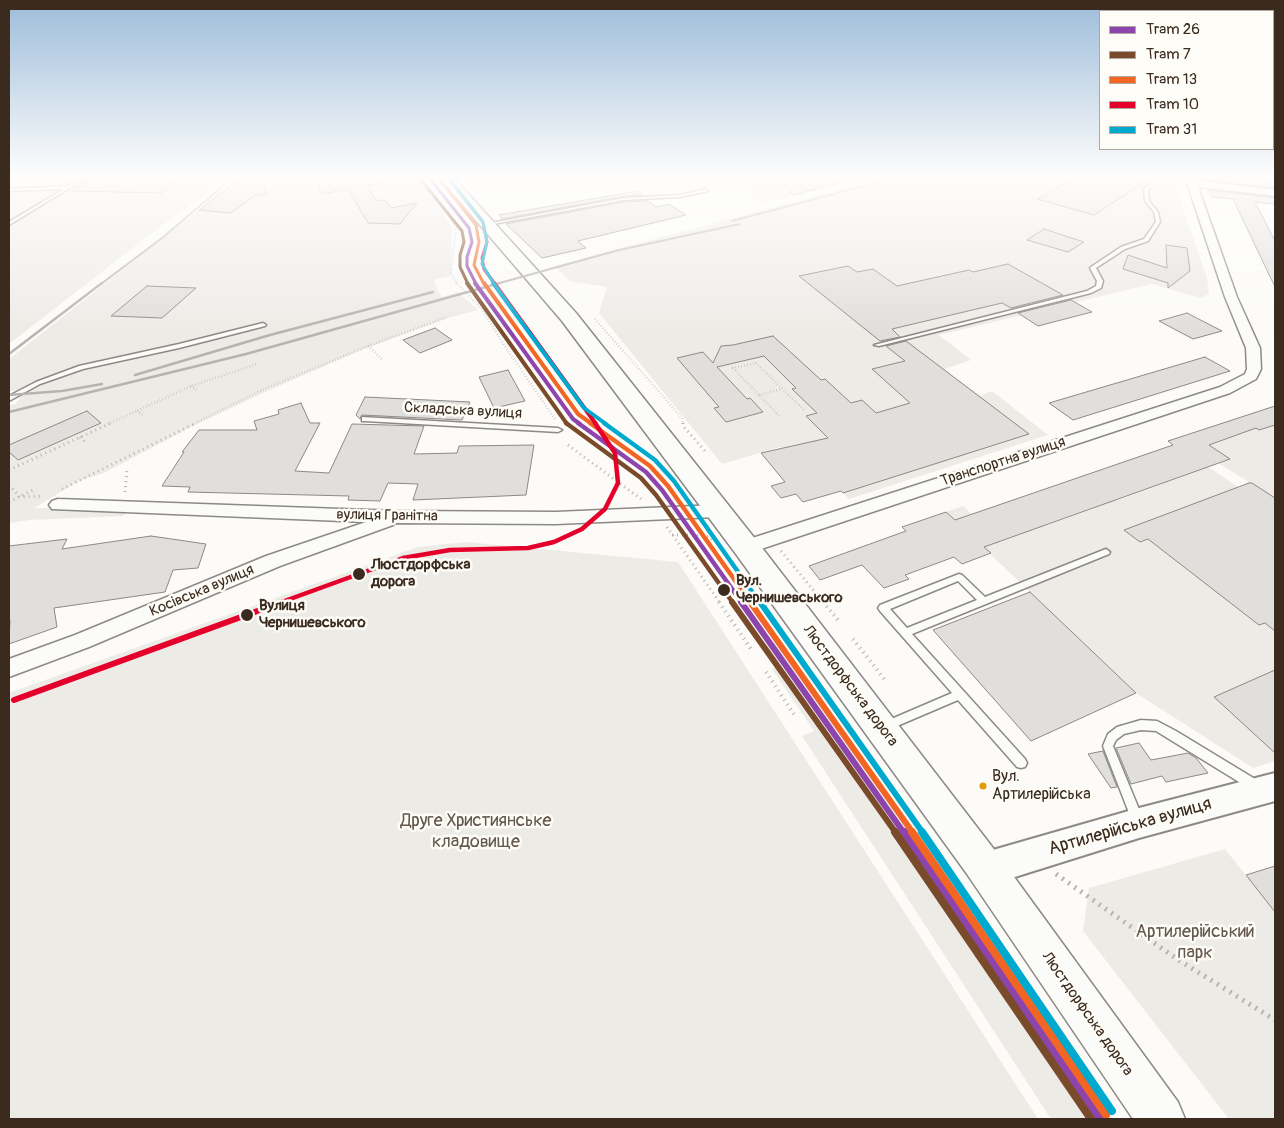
<!DOCTYPE html>
<meta charset="utf-8">
<style>
body{margin:0}
#map{position:relative;width:1284px;height:1128px;overflow:hidden;background:#fcfbf8;font-family:Pangolin,sans-serif}
canvas{display:block}
.frame{position:absolute;inset:0;border:10px solid #3b2a1e;pointer-events:none}
.legend{position:absolute;left:1099px;top:10px;width:175px;height:140px;box-sizing:border-box;background:#fdfcf7;border:1px solid #afa8a0;margin:0;padding:6px 9px;list-style:none;font-size:15px;color:#3b2a1e}
.legend li{display:flex;align-items:center;gap:10px;height:25px}
.legend b{width:25px;border:1px solid #afa8a0}
</style>
<div id="map">
<canvas width="1284" height="1128"></canvas>
<div class="frame"></div>
<ul class="legend">
<li><b style="height:6px;background:#8e44ad"></b>Tram 26</li>
<li><b style="height:6px;background:#7a4b2a"></b>Tram 7</li>
<li><b style="height:6px;background:#f26522"></b>Tram 13</li>
<li><b style="height:6px;background:#e4002b"></b>Tram 10</li>
<li><b style="height:6px;background:#00a9ce"></b>Tram 31</li>
</ul>
</div>
<script>
const g = document.querySelector('canvas').getContext('2d');
g.lineJoin = 'round';
function fill(path, color) { g.fillStyle = color; g.fill(path, 'evenodd'); }
const toPath = rows => new Path2D(rows.map(r => 'M' + r).join(''));
function trace(path, color, width, dash) { g.strokeStyle = color; g.lineWidth = width; g.lineCap = dash ? 'butt' : 'round'; g.setLineDash(dash || []); g.stroke(path); }
function drawText(font, color, halo, rows, align = 'center') {
  g.font = font + ' Pangolin,sans-serif'; g.lineWidth = 5; g.setLineDash([]); g.textBaseline = 'middle'; g.strokeStyle = halo; g.fillStyle = color; for (const [text, x, y, turn = 0] of rows) {
    g.save(); g.translate(x, y); g.rotate((+turn || 0) * Math.PI / 180); g.textAlign = isNaN(turn) ? turn : align; if (halo) g.strokeText(text, 0, 0); g.fillText(text, 0, 0); g.restore();
  }
}
fill(toPath([
 [9,175,236,175,166,222,9,344],
 [243,175,414,175,438,204,452,228,451,276,434,280,438,291,442,297,458,292,478,310,448,318,364,349,265,392,193,426,104,473,79,481,9,523,9,405,16,404,24,391,9,391,9,359],
 [733,175,871,175,774,200,756,202],
 [892,175,1275,175,1275,188,1189,178,1177,180,1177,182,1174,182,1207,278,1209,294,1200,298,1152,284,939,335,971,360,944,369,980,396,992,391,1048,435,849,499,835,485,822,447,809,442,783,448,780,447,722,464,599,313,607,287,570,281,554,266],
 [1275,406,1275,498,1218,463,1229,459,1190,434],
 [1208,467,1240,488,1235,490,1275,516,1275,761,1253,768,1136,693,946,512,963,506,1001,541,1021,534,1039,521,1045,526,1095,508,1063,483,1086,475,1119,500]
]), '#eeebe7');
fill(toPath([
 [33,508,128,510,123,516,30,520,9,523,9,512],
 [466,542,678,562,1038,1119,9,1119,9,693,418,547],
 [778,641,1107,1119,1051,1119,802,736,814,731,772,669,775,667,760,647],
 [1225,849,1275,912,1275,1119,1229,1119,1083,931,1089,888]
]), '#edebe6');
const building = toPath([
 [98,175,186,175,162,193,72,191,98,175],
 [262,175,267,194,254,196,231,213,199,210,240,178,262,175],
 [313,175,383,175,383,183,367,186,376,200,386,201,391,208,417,203,400,224,368,223,348,189,322,194,313,175],
 [774,175,850,175,851,180,793,195,774,175],
 [1080,175,1156,175,1094,215,1037,199,1080,175],
 [1203,175,1231,175,1269,180,1274,188,1205,180,1203,175],
 [1209,190,1275,198,1275,204,1255,202,1275,241,1275,287,1233,199,1212,197,1209,190],
 [638,191,642,195,624,196,502,219,499,215,638,191],
 [648,201,656,207,669,204,686,215,578,241,586,248,542,258,506,224,624,202,648,201],
 [1044,229,1084,242,1068,252,1027,240,1044,229],
 [1166,245,1187,248,1190,271,1168,288,1168,283,1123,269,1128,255,1167,268,1166,245],
 [1008,264,1063,295,1011,308,1002,303,892,329,900,337,880,341,799,276,848,266,857,272,873,269,897,286,969,270,973,272,1008,264],
 [147,286,196,288,162,318,111,316,147,286],
 [1071,300,1092,312,1038,326,1018,313,1071,300],
 [1187,313,1222,331,1193,339,1159,321,1187,313],
 [435,328,452,340,420,353,403,340,435,328],
 [773,336,821,380,825,379,851,403,862,400,876,413,910,403,872,369,905,361,886,346,906,341,1029,434,843,493,841,491,803,502,796,494,781,498,771,486,785,482,761,453,828,438,806,416,817,413,792,389,796,388,764,356,717,367,747,399,750,398,763,412,726,422,714,408,719,407,677,358,703,352,713,363,721,346,733,345,773,336],
 [1205,357,1230,371,1073,420,1049,403,1205,357],
 [508,370,525,401,494,408,479,377,508,370],
 [365,397,470,402,462,420,362,415,360,419,356,415,365,397],
 [301,403,310,423,320,423,295,471,329,473,352,424,424,426,414,454,457,453,459,446,534,445,526,495,413,500,418,484,388,483,380,501,348,500,349,496,188,492,190,487,162,486,184,452,182,452,199,430,257,430,254,421,279,414,278,410,301,403],
 [1275,406,1275,425,1259,430,1256,428,1209,445,1230,459,984,547,991,553,962,564,954,557,905,575,909,579,884,588,862,565,820,580,809,566,906,531,902,527,946,512,955,520,1173,445,1168,441,1275,406],
 [87,411,101,423,18,460,9,452,9,445,87,411],
 [1249,483,1252,483,1275,498,1275,631,1265,623,1259,625,1148,539,1140,542,1124,530,1249,483],
 [151,536,206,544,198,568,173,570,165,592,54,608,57,627,9,644,10,620,9,620,9,546,67,539,62,549,151,536],
 [1030,592,1136,693,1031,741,933,630,1030,592],
 [1275,670,1275,753,1214,697,1275,670],
 [1139,743,1151,760,1188,753,1196,758,1208,773,1166,782,1162,776,1131,784,1116,748,1139,743],
 [1103,751,1117,787,1111,788,1088,754,1103,751],
 [1275,866,1275,912,1246,875,1275,866]
]);
fill(building, '#e0dfdc');
trace(building, '#8d8985', 1);
const service = toPath([
 [86,175,91,175,9,225,9,222,64,189,9,191,9,189,68,186,86,175],
 [1166,175,1171,175,1148,189,1149,201,1158,212,1160,222,1148,241,1125,249,1096,268,1103,281,1101,288,1091,293,879,346,874,345,1087,291,1096,286,1097,281,1090,268,1091,267,1121,247,1144,239,1156,222,1154,212,1145,201,1144,188,1166,175],
 [706,189,708,191,680,197,624,200,488,225,486,224,624,198,680,195,706,189],
 [263,323,266,325,265,326,179,348,83,369,40,384,9,401,9,396,36,382,79,366,179,344,263,323],
 [362,417,558,428,562,430,558,432,365,421,362,421,362,417],
 [1106,549,1110,552,1109,554,912,634,1025,759,1027,763,1025,767,1021,768,1017,767,958,700,890,729,886,731,882,729,881,726,882,723,952,693,880,611,878,608,880,605,959,574,962,575,985,597,1106,549],
 [958,581,977,600,907,628,890,609,958,581],
 [1141,720,1157,721,1176,731,1260,782,1262,786,1260,790,1256,791,1252,790,1156,731,1141,730,1124,734,1116,740,1113,746,1143,819,1141,823,1137,825,1133,823,1103,746,1108,734,1117,727,1141,720]
]);
const minor = toPath([
 [1192,180,1275,190,1275,196,1198,187,1237,297,1260,348,1261,369,1256,379,1230,393,752,552,746,554,740,552,737,547,740,542,1220,387,1245,374,1247,369,1246,348,1225,297,1187,183,1192,180],
 [58,499,398,511,556,512,717,505,723,507,726,511,723,515,717,517,556,524,395,523,393,525,280,566,89,647,9,677,9,659,75,635,266,556,366,522,52,509,49,505,52,501,58,499]
]);
const tertiary = toPath([
 [1275,773,1275,801,1139,838,986,886,974,881,969,869,974,857,986,852,1139,808,1275,773]
]);
const primary = toPath([
 [437,175,451,175,576,313,756,540,993,848,1178,1102,1185,1119,1133,1119,967,874,736,554,562,321,437,175]
]);
trace(service, '#8d8985', 3);
trace(minor, '#8d8985', 3);
trace(tertiary, '#8d8985', 4);
trace(primary, '#8d8985', 3);
trace(toPath([
 [417,175,447,213,456,228,451,272,457,284]
]), '#b6b4b1', 2, [0.5, 2]);
trace(toPath([
 [456,283,482,309,504,345,555,419],
 [595,319,682,418,683,424],
 [368,346,447,317],
 [191,386,197,390],
 [759,395,782,389],
 [137,411,143,415],
 [779,416,733,368,756,363,804,410],
 [108,424,191,386,257,364],
 [193,424,264,389,368,346,382,359]
]), '#b6b4b1', 2.5, [0.5, 2.5]);
trace(toPath([
 [683,423,683,426,706,452],
 [80,437,85,442],
 [568,445,641,499],
 [9,470,111,423],
 [9,485,20,497,43,496],
 [62,489,196,423],
 [125,492,127,470],
 [9,502,35,489],
 [667,527,720,603],
 [672,535,694,535,710,537,712,540],
 [781,551,824,603]
]), '#b6b4b1', 3, [1, 4]);
trace(toPath([
 [719,602,753,652],
 [823,602,839,621],
 [853,639,885,680],
 [766,672,795,716]
]), '#b6b4b1', 4, [1, 4.5]);
trace(toPath([
 [1056,874,1177,959,1275,1020]
]), '#b6b4b1', 5, [2, 5.5]);
fill(service, '#fbfbf9');
fill(minor, '#fbfbf9');
fill(tertiary, '#fbfbf9');
fill(primary, '#fbfbf9');
trace(toPath([
 [732,221,906,175],
 [101,284,162,238,236,175],
 [496,284,619,250,740,224]
]), '#b6b4b1', 2);
trace(toPath([
 [9,354,102,283],
 [135,375,270,335,433,292],
 [9,395,62,391,102,384],
 [9,412,246,354,500,283]
]), '#b6b4b1', 2.5);
trace(toPath([
 [427,175,469,228,472,242,467,257,467,266,476,284]
]), '#8e44ad', 3);
trace(toPath([
 [475,283,573,419,580,424]
]), '#8e44ad', 4);
trace(toPath([
 [578,423,646,472,662,490,742,603]
]), '#8e44ad', 4.5);
trace(toPath([
 [741,602,904,833]
]), '#8e44ad', 6);
trace(toPath([
 [904,832,1100,1119]
]), '#8e44ad', 8);
trace(toPath([
 [421,180,462,231,464,242,460,255,460,267,468,284]
]), '#7a4b2a', 3);
trace(toPath([
 [467,283,567,424]
]), '#7a4b2a', 4);
trace(toPath([
 [566,423,641,478,656,495,733,603]
]), '#7a4b2a', 4.5);
trace(toPath([
 [732,602,896,833]
]), '#7a4b2a', 6);
trace(toPath([
 [895,832,1091,1119]
]), '#7a4b2a', 8);
trace(toPath([
 [436,175,476,225,479,242,474,265,484,284]
]), '#f26522', 3);
trace(toPath([
 [484,283,578,414,592,424]
]), '#f26522', 4);
trace(toPath([
 [590,423,650,466,668,486,751,603]
]), '#f26522', 4.5);
trace(toPath([
 [750,602,913,833]
]), '#f26522', 6);
trace(toPath([
 [912,832,1106,1115]
]), '#f26522', 8);
trace(toPath([
 [446,175,483,222,487,242,482,258,484,269,495,284]
]), '#e4002b', 3);
trace(toPath([
 [494,283,596,424]
]), '#e4002b', 4);
trace(toPath([
 [279,603,403,558,450,550,528,548,554,542,582,529,605,509,618,483,615,453,595,423]
]), '#e4002b', 4.5);
trace(toPath([
 [14,700,282,602]
]), '#e4002b', 6);
trace(toPath([
 [446,175,483,222,487,242,482,264,494,284]
]), '#00a9ce', 3);
trace(toPath([
 [493,283,584,408,606,424]
]), '#00a9ce', 4);
trace(toPath([
 [604,423,655,460,674,481,760,603]
]), '#00a9ce', 4.5);
trace(toPath([
 [760,602,923,833]
]), '#00a9ce', 6);
trace(toPath([
 [922,832,1112,1111]
]), '#00a9ce', 8);
const sky = g.createLinearGradient(0, 0, 0, 333);
sky.addColorStop(0, '#9dbcda');
sky.addColorStop(0.53, '#fefdfc');
sky.addColorStop(1, '#fefdfc00');
g.fillStyle = sky;
g.fillRect(0, 0, 1284, 333);
for (const [x, y, r, color] of [
 [359,574,7,"#3b2a1e"],
 [724,590,7,"#3b2a1e"],
 [247,615,7,"#3b2a1e"],
 [983,786,4.5,"#e49a03"]
]) { const dot = new Path2D(); dot.arc(x, y, r, 0, 2 * Math.PI); g.fillStyle = color; g.fill(dot); trace(dot, '#fdfcf7', 2); }
drawText('15px', '#3b2a1e', '#fdfcf7', [
 ["Складська вулиця",463,411,3],
 ["Транспортна вулиця",1003,462,-18],
 ["вулиця Гранітна",387,516,1],
 ["Косівська вулиця",202,591,-23],
 ["Люстдорфська дорога",850,686,53],
 ["Люстдорфська дорога",1087,1014,55]
]);
drawText('bold 15px', '#3b2a1e', '#fdfcf7', [
 ["Люстдорфська",371,565],
 ["дорога",371,582],
 ["Вул.",736,581],
 ["Чернишевського",736,598],
 ["Вулиця",259,606],
 ["Чернишевського",259,623]
], 'left');
drawText('16px', '#3b2a1e', '#fdfcf7', [
 ["Вул.",992,777],
 ["Артилерійська",992,795]
], 'left');
drawText('18px', '#64574c', '#fdfcf7', [
 ["Друге Християнське",476,821],
 ["кладовище",476,842],
 ["Артилерійський",1195,932],
 ["парк",1195,953]
]);
drawText('18px', '#3b2a1e', '#fdfcf7', [
 ["Артилерійська вулиця",1130,827,-16]
]);
</script>
